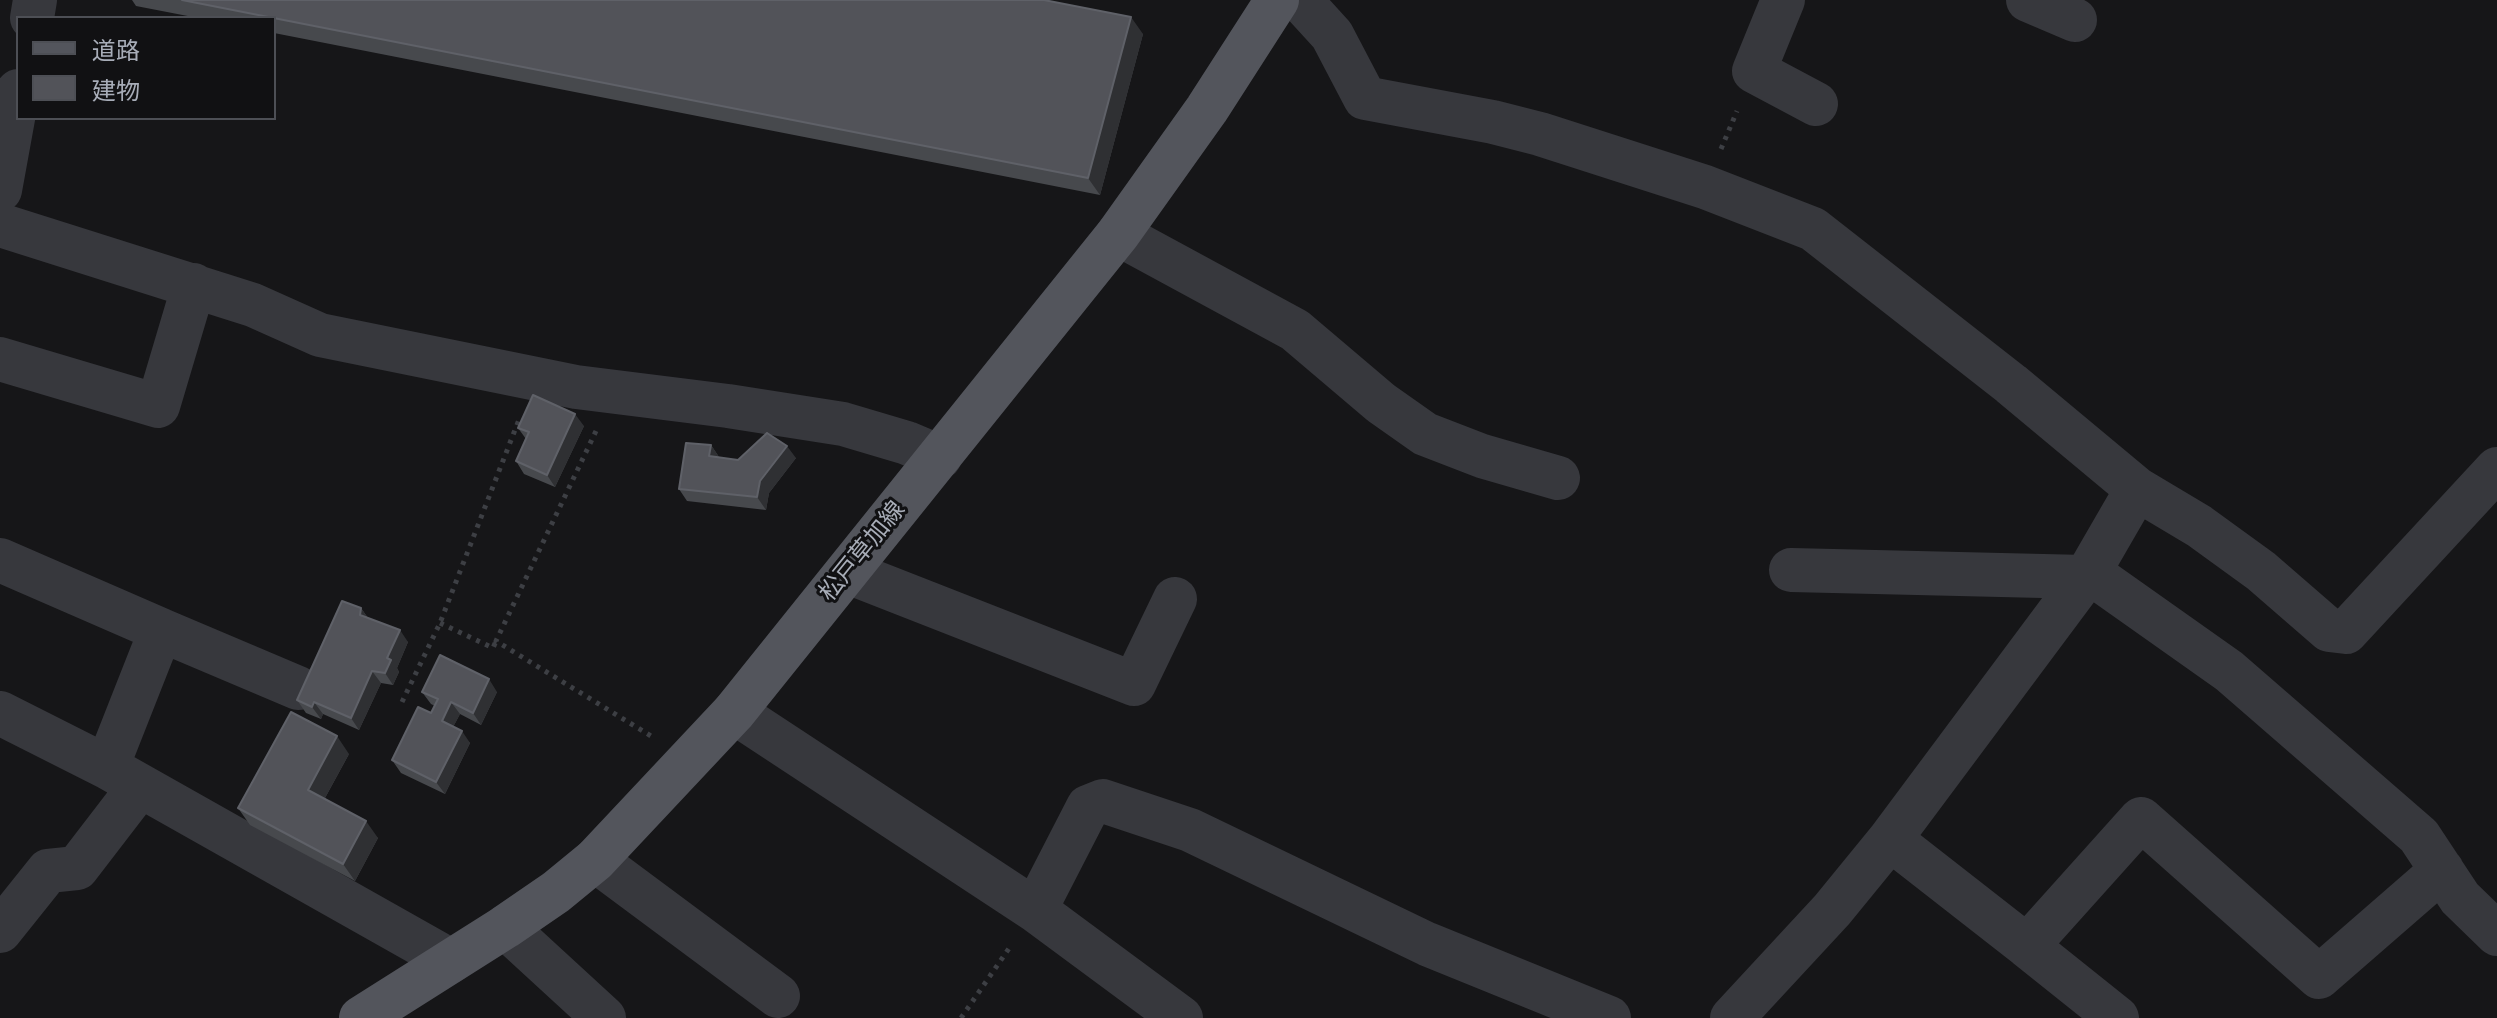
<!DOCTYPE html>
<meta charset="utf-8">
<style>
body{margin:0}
#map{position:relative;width:2497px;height:1018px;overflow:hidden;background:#161618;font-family:"Varela Round","Noto Sans JP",sans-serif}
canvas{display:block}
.legend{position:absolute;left:16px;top:16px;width:260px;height:104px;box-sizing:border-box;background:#111113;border:2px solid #4d4f55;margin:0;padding:10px 14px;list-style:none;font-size:24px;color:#a8adb8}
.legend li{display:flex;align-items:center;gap:16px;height:40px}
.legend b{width:40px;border:2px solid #4d4f55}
</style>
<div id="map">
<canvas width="2497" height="1018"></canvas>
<ul class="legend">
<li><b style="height:10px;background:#53555c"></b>道路</li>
<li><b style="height:22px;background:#525359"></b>建物</li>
</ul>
</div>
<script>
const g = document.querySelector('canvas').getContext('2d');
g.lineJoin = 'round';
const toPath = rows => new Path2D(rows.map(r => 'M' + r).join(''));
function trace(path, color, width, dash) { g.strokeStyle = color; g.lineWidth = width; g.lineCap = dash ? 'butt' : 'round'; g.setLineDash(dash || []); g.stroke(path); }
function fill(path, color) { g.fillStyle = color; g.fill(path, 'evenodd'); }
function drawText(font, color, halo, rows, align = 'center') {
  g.font = font + ' "Varela Round","Noto Sans JP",sans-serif'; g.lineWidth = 6; g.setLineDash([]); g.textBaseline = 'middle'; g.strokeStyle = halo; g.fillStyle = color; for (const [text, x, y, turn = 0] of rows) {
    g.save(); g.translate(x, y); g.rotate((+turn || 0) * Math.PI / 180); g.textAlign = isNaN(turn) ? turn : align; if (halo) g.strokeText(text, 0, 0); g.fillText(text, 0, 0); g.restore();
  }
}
trace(toPath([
 [1721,149,1737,111],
 [596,431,496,641,651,736],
 [440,623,493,648,496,641],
 [402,702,440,623,520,417],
 [961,1018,1012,944]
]), '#3d3f44', 5, [4, 6]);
trace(toPath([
 [1300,0,1332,35,1365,98,1493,122,1540,134,1705,187,1813,229,2011,384,2137,489,2199,526,2261,571,2329,630,2346,632,2497,469],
 [1783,0,1754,71,1816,104],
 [2028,0,2075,20],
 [32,18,35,0],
 [0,190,18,91],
 [0,225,253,305,320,335,576,387,728,406,843,424,907,443,940,457],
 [1118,234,1295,330,1381,403,1425,434,1482,456,1558,478],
 [0,359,158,406,194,285],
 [0,560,161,630,107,767],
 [1791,570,2085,577],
 [848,572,1134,684,1175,599],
 [2089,572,2229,671,2419,836,2460,898,2497,934],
 [161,630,298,688],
 [734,712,1035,910,1181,1018],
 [0,713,107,767,451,961],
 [1890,839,2027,946,2141,819,2319,977,2442,870],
 [595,860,778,996],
 [1035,910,1088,807,1103,801,1190,830,1427,944,1609,1018],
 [505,927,604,1018],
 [0,931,48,871,77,868,140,786],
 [2027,946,2117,1018],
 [1732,1018,1832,910,1890,839,2089,572,2137,489]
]), '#37383d', 44);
trace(toPath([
 [361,1018,505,927,556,892,595,860,734,712,1118,234,1207,109,1277,0]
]), '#53555c', 44);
fill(toPath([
 [132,0,1044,0,1143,34,1100,195,274,33,274,18,198,18,136,6],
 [584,426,555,487,524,474,516,461,526,439,518,428],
 [711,445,719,457,738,460,796,458,769,493,766,510,687,501,679,489],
 [361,608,368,618,408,642,397,668,399,672,393,685,381,683,359,730,323,714,321,719,306,713,297,700],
 [422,692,497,692,481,725,460,714,453,727,470,743,445,794,401,773,392,760,431,713,435,706,431,704],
 [349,754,325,798,378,838,355,881,250,825,238,808]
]), '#47494d');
fill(toPath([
 [1131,17,1143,34,1100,195,1088,178],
 [575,414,584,426,555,487,547,475],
 [711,445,719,457,709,456],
 [787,446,796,458,769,493,766,510,757,497,760,481],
 [361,608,369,620,360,615],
 [400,630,408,642,397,668,399,672,393,685,385,673,387,658],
 [372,671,381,683,359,730,351,718],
 [489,679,497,692,481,725,473,713],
 [314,702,323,714,321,719,312,707],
 [451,702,460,714,450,733,442,721],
 [462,731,470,743,445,794,436,782],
 [337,736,349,754,320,807,308,790],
 [366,821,378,838,355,881,343,864]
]), '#2f3033');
const building = toPath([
 [182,0,1044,0,1131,17,1088,178,182,0],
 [533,395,575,414,547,475,516,461,529,432,518,428,533,395],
 [767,433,787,446,760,481,757,497,679,489,686,443,711,445,709,456,738,460,767,433],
 [342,601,361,608,360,615,400,630,387,658,391,660,385,673,372,671,351,718,314,702,312,707,297,700,342,601],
 [440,655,489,679,473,713,451,702,442,721,462,731,436,782,392,760,418,707,431,713,438,699,422,692,440,655],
 [291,712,337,736,308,790,366,821,343,864,238,808,291,712]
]);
fill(building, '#525359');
trace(building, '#5f6168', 2);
drawText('24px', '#a8adb8', '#111113', [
 ["松戸草加線",863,552,-51]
]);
</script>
